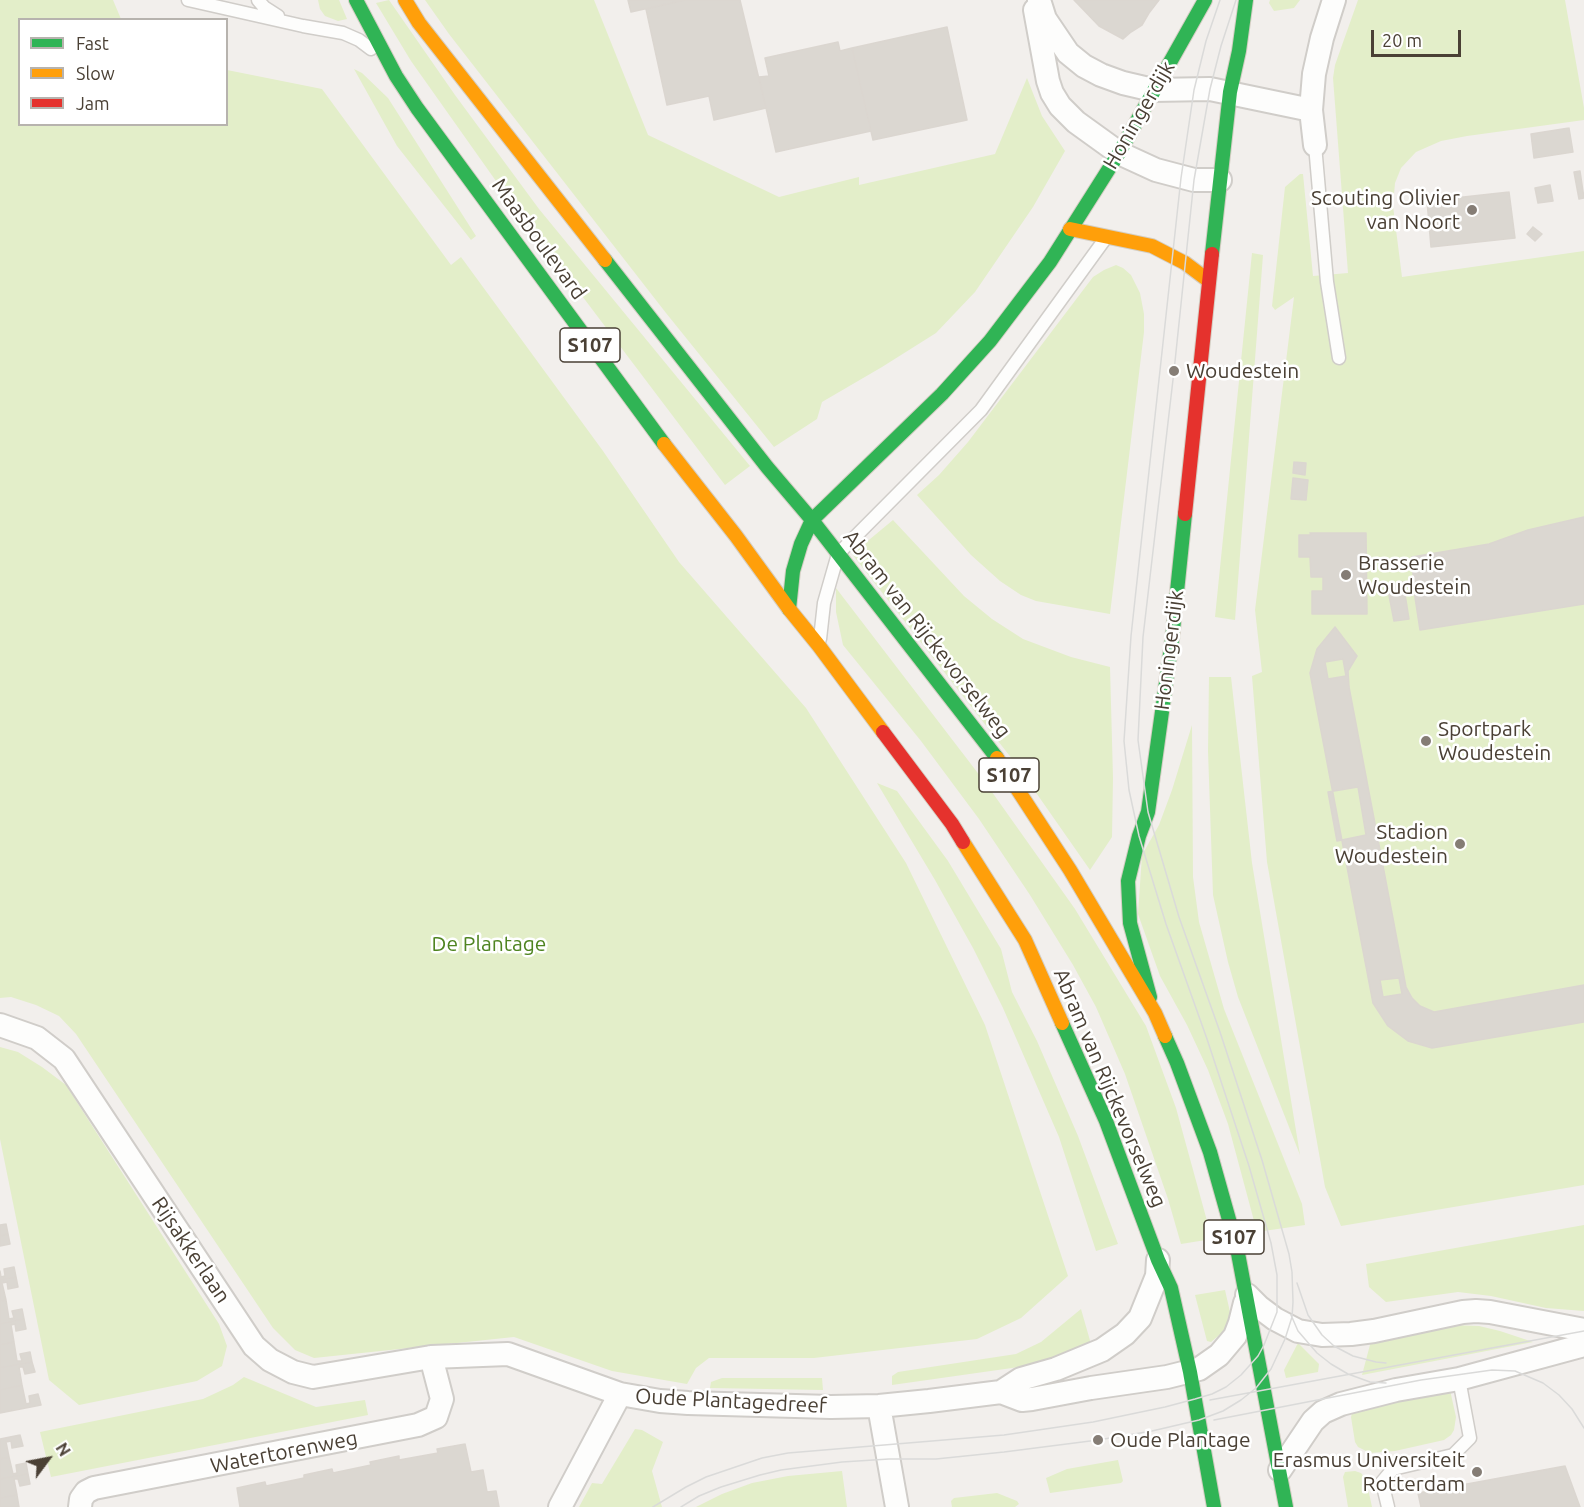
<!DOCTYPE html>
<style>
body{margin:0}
#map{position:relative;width:1584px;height:1507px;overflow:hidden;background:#f2efec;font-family:Ubuntu,sans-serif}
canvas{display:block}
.legend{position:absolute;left:18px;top:18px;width:210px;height:108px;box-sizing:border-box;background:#fff;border:2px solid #b7b3ae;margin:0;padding:8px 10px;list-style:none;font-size:18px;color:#4a4035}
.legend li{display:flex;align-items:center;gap:12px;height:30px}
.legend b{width:30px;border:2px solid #b7b3ae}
.north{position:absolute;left:18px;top:1429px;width:60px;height:60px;-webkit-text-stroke:4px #fff;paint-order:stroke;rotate:58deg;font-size:16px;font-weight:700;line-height:24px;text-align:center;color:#4a4035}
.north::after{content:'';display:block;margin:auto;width:21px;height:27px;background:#4a4035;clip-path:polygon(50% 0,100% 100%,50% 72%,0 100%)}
.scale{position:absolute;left:1371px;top:30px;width:90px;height:27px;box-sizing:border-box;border:3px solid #4a4035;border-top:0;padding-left:8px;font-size:18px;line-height:21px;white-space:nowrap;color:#4a4035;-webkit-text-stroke:4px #fff;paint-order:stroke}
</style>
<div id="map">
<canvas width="1584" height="1507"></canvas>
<ul class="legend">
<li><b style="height:8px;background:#30b455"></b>Fast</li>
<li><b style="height:8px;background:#ff9f0a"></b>Slow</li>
<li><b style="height:8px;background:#e5322d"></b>Jam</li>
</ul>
<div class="north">N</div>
<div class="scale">20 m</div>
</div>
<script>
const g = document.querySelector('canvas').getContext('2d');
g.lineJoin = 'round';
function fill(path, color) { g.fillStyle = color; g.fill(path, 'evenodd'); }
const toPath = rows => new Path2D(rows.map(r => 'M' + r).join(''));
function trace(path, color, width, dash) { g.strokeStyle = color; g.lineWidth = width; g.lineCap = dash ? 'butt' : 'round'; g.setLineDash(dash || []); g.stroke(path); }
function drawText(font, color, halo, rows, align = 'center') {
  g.font = font + ' Ubuntu,sans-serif'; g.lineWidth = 5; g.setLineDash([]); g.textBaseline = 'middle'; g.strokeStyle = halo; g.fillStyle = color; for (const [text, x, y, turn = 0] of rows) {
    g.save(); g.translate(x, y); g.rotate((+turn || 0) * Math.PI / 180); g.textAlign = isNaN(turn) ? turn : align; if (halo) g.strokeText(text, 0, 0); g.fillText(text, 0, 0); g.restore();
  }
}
fill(toPath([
 [0,0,113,0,121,19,20,20,20,124,226,124,227,70,322,89,451,265,461,257,603,451,679,562,806,708,906,863,985,1025,1068,1276,1021,1318,977,1339,814,1358,709,1358,696,1368,687,1384,612,1371,514,1337,314,1358,295,1350,273,1328,76,1034,59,1016,36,1005,11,997,0,998],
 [318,0,339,0,347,19,338,21,325,16,320,9],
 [389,0,455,95,539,209,750,466,725,485,508,198,411,61,376,3],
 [425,0,594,0,648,135,779,197,859,177,859,185,995,154,1027,78,1042,116,1065,151,1033,207,975,292,936,333,882,367,822,402,817,419,774,447,666,313,449,34],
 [1270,0,1300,0,1294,8,1274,11,1269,3],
 [1358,0,1565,0,1584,108,1584,120,1467,136,1441,141,1416,152,1401,168,1395,183,1393,206,1402,277,1584,251,1584,1185,1341,1226,1325,1187,1267,862,1252,676,1262,672,1255,610,1294,297,1275,310,1272,306,1285,187,1300,174,1303,174,1313,276,1348,273,1333,78,1335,65],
 [354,69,362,73,388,98,476,236,471,240,397,146],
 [1252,253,1263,255,1235,620,1215,617],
 [1116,265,1123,268,1131,275,1140,293,1144,314,1144,332,1110,614,1036,601,1021,595,1000,581,971,555,917,495,939,475,968,442,1093,277,1104,270],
 [893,520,964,596,992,619,1023,639,1071,657,1110,667,1113,778,1112,837,1090,870,1016,764,852,554],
 [836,588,987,785,1075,909,1146,1026,1176,1108,1212,1239,1181,1244,1168,1199,1125,1074,1096,1007,1073,965,1030,895,979,819,921,741,843,645,836,612],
 [1209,677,1231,677,1252,863,1300,1155,1238,997,1228,962,1213,895,1208,751],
 [1192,725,1193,877,1199,922,1224,1009,1302,1204,1305,1225,1257,1232,1228,1124,1208,1070,1187,1025,1160,976,1138,914,1142,855,1159,825,1172,790],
 [877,783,897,791,948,861,1001,949,1012,992,1037,1041,1078,1136,1118,1244,1096,1251,1059,1137,1003,1008,973,948,935,880],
 [0,1047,18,1052,42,1067,66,1085,219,1324,227,1346,222,1366,197,1381,79,1405,49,1380,0,1139],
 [1584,1225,1584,1311,1546,1308,1491,1296,1458,1292,1386,1302,1369,1287,1366,1264],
 [1225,1290,1230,1312,1230,1319,1228,1325,1223,1332,1211,1342,1207,1341,1195,1295],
 [1081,1309,1091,1344,1066,1354,1026,1366,892,1385,892,1376,898,1372,1016,1354,1041,1342],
 [1453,1325,1479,1326,1500,1331,1533,1342,1362,1375,1371,1341],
 [1298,1343,1319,1364,1318,1372,1286,1378,1284,1370],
 [244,1377,316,1407,365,1400,368,1415,51,1477,40,1432,203,1399,233,1385],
 [722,1378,822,1378,823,1390,710,1388,711,1382],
 [1450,1390,1456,1417,1454,1430,1451,1435,1444,1440,1395,1451,1370,1453,1358,1447,1355,1442,1351,1417,1353,1410],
 [635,1429,642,1430,663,1442,652,1471,662,1507,579,1507,592,1483,602,1484],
 [1118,1460,1123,1481,1121,1483,1050,1493,1046,1478,1067,1469],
 [842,1471,847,1507,696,1507,722,1494,752,1483,788,1476],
 [1355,1471,1361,1473,1366,1479,1372,1507,1348,1507,1343,1477,1345,1472],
 [997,1493,1017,1501,1019,1504,1015,1507,952,1507,951,1501,954,1498]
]), '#e3eec9');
const building = toPath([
 [628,0,685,0,631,12,628,0],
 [685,0,740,0,766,108,714,120,709,96,667,105,646,9,685,0],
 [1159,0,1149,13,1142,25,1131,32,1123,39,1099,26,1074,0,1159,0],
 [947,27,967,120,873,140,852,48,947,27],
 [838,42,840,51,852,48,871,131,776,152,759,77,769,76,765,58,838,42],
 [1569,128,1573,152,1534,158,1531,134,1569,128],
 [1580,171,1584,198,1579,199,1574,172,1580,171],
 [1550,185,1553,201,1538,203,1535,188,1550,185],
 [1509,192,1515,238,1431,247,1427,201,1509,192],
 [1533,227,1542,234,1535,241,1527,234,1533,227],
 [1294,462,1306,463,1305,475,1293,473,1294,462],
 [1293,478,1308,480,1306,500,1291,499,1293,478],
 [1584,517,1584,604,1420,630,1414,591,1412,557,1489,544,1528,530,1584,517],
 [1310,533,1366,533,1367,614,1312,614,1312,591,1323,591,1323,577,1311,577,1310,557,1299,557,1299,535,1311,535,1310,533],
 [1403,582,1409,619,1394,621,1387,585,1403,582],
 [1335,627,1357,656,1348,671,1349,687,1406,987,1412,998,1420,1006,1434,1012,1584,985,1584,1022,1432,1048,1408,1041,1388,1026,1373,1003,1310,673,1317,649,1335,627],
 [1343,659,1346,676,1328,679,1325,662,1343,659],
 [1358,787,1366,835,1337,841,1328,792,1358,787],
 [1399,978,1402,994,1383,997,1380,980,1399,978],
 [6,1224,8,1234,0,1236,0,1225,6,1224],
 [8,1234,10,1244,0,1246,0,1236,8,1234],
 [14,1267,16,1277,0,1280,0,1271,1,1277,5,1276,4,1269,14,1267],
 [16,1277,18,1287,8,1289,7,1282,2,1283,6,1300,0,1301,0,1280,16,1277],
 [6,1300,9,1319,14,1318,12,1311,22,1309,24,1319,0,1324,0,1301,6,1300],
 [24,1319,26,1329,16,1331,15,1324,11,1325,14,1342,0,1345,0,1324,24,1319],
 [14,1342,17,1361,22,1361,20,1354,30,1352,32,1362,0,1368,0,1345,14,1342],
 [32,1362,35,1372,25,1374,23,1367,19,1367,22,1385,0,1390,0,1368,32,1362],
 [22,1385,26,1404,30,1403,29,1396,38,1394,41,1405,0,1413,0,1390,22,1385],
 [20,1435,23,1446,12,1448,11,1441,6,1442,9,1457,0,1459,0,1439,20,1435],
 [465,1444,471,1472,483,1470,487,1492,496,1491,499,1507,240,1507,237,1488,265,1482,266,1486,304,1478,304,1475,332,1469,333,1473,371,1465,370,1462,399,1456,399,1460,438,1453,437,1449,465,1444],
 [9,1457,13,1474,17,1473,16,1465,26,1463,28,1474,0,1479,0,1459,9,1457],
 [1565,1466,1580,1507,1421,1507,1418,1493,1565,1466],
 [28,1474,30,1484,20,1486,18,1479,14,1479,17,1495,0,1498,0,1479,28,1474],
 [17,1495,19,1507,0,1507,0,1498,17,1495]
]);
fill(building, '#dbd7d1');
trace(building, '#dbd6d0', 1.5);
const lane = toPath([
 [188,0,303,26,343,33,359,40,371,49],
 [258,0,264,7,278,16],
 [1315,145,1327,282,1339,358],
 [820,639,824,603,838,554,981,410,1105,239],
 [1388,1507,1382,1482,1393,1469,1453,1455,1470,1438,1459,1379]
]);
const street = toPath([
 [1039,0,1045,19,1068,53,1084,66,1101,75,1123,83,1153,90,1210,89,1311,110],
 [1035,10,1048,81,1052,93,1060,106,1076,122,1119,153,1156,170,1194,180,1220,180],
 [1315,145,1311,110,1314,74,1322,38,1334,0],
 [0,1025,37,1038,64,1059,254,1346,270,1360,293,1372,313,1377,431,1357,508,1354,620,1394,660,1401,688,1403,831,1407,879,1406,929,1401,1001,1392,1021,1379,1056,1369,1102,1350,1125,1334,1140,1318,1157,1276,1158,1260],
 [1247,1295,1259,1307,1275,1319,1298,1331,1322,1335,1351,1334,1374,1331,1463,1312,1476,1311,1490,1312,1584,1330],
 [1001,1392,1022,1400,1032,1399,1091,1388,1167,1377,1199,1369,1219,1355,1235,1336,1240,1323,1245,1303],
 [879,1406,897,1507],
 [1280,1470,1313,1421,1323,1412,1341,1404,1396,1390,1459,1379,1584,1345],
 [80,1507,81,1499,86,1492,94,1488,418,1425,436,1417,442,1399,431,1357],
 [560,1507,620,1394]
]);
const fast = toPath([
 [356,0,396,76,417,108,664,444],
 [1212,254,1230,92,1239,51,1246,0],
 [605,260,767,467,812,520,997,758],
 [789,609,793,571,801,544,812,520,942,394,990,341,1050,262,1119,153,1205,0],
 [1150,997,1130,923,1128,881,1139,836,1148,812,1172,640,1185,514],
 [1062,1023,1106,1121,1158,1260,1171,1288,1190,1372,1214,1507],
 [1165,1036,1177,1063,1210,1152,1237,1248,1286,1507]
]);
const slow = toPath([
 [405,0,419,23,605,260],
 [1070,229,1152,246,1185,263,1209,281],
 [664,444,736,536,789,609,819,646,883,732],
 [997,758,1070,870,1155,1013,1165,1036],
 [963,842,1025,940,1062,1023]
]);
const jam = toPath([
 [1185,514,1212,254],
 [883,732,952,824,963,842]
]);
trace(lane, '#d0cdc9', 15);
trace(street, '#d0cdc9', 26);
trace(fast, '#d4cec3', 16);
trace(slow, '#d4cec3', 16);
trace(jam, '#d4cec3', 16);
trace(lane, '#fdfdfc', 12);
trace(street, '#fdfdfc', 22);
trace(fast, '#30b455', 14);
trace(slow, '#ff9f0a', 14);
trace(jam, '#e5322d', 14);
trace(toPath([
 [1297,1283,1308,1315,1322,1335,1334,1346,1353,1356,1376,1362,1386,1363],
 [1291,1315,1298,1331,1317,1353,1331,1364,1348,1374,1370,1382,1386,1383],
 [1210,1400,1584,1331],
 [1214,1420,1421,1380,1492,1370,1515,1371,1543,1383,1559,1395,1572,1409,1584,1428],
 [653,1507,686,1487,706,1477,762,1458,788,1453,1004,1435,1093,1422,1165,1407,1195,1399,1212,1394,1226,1387,1241,1375,1258,1356,1264,1345,1277,1312,1277,1275,1271,1243,1249,1166,1207,1039,1166,924,1139,836,1129,790,1124,741,1131,636,1181,178,1194,90,1206,41,1220,0],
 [681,1507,699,1496,721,1487,760,1475,781,1470,842,1462,889,1459,936,1459,1004,1452,1098,1440,1152,1431,1199,1420,1223,1411,1241,1400,1256,1388,1271,1369,1285,1339,1292,1317,1293,1302,1292,1272,1289,1254,1262,1160,1220,1032,1179,917,1148,812,1138,740,1143,637,1174,371,1194,180,1210,89,1221,46,1236,0]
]), '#dadad9', 1.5);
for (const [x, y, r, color] of [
 [1472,210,6,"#857d75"],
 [1174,371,6,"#857d75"],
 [1346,575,6,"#857d75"],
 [1426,741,6,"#857d75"],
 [1460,844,6,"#857d75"],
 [1098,1440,6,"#857d75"],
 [1477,1472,6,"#857d75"]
]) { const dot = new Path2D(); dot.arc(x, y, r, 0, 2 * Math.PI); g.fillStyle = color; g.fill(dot); trace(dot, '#fff', 2); }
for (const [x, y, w] of [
 [590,345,60],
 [1009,775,60],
 [1234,1237,60]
]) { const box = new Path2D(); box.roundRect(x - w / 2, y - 17, w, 34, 4.5); g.fillStyle = '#fff'; g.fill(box); trace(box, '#4a4035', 1.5); }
drawText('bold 20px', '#4a4035', null, [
 ["S107",590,345],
 ["S107",1009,775],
 ["S107",1234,1237]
]);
drawText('21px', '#4a4035', '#fff', [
 ["Honingerdijk",1139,115,-60],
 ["Maasboulevard",539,239,54],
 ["Abram van Rijckevorselweg",927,634,52],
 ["Honingerdijk",1169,650,-83],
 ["Abram van Rijckevorselweg",1110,1088,67],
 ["Rijsakkerlaan",191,1250,56],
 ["Oude Plantagedreef",731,1401,3],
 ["Watertorenweg",284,1452,-11]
]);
drawText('21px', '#4a4035', '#fff', [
 ["Scouting Olivier",1460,198,"right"],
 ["van Noort",1460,222,"right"],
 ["Woudestein",1186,371],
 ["Brasserie",1358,563],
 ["Woudestein",1358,587],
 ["Sportpark",1438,729],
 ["Woudestein",1438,753],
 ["Stadion",1448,832,"right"],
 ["Woudestein",1448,856,"right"],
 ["Oude Plantage",1110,1440],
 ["Erasmus Universiteit",1465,1460,"right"],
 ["Rotterdam",1465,1484,"right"]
], 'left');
drawText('21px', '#4f8421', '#fff', [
 ["De Plantage",489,944]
]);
</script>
